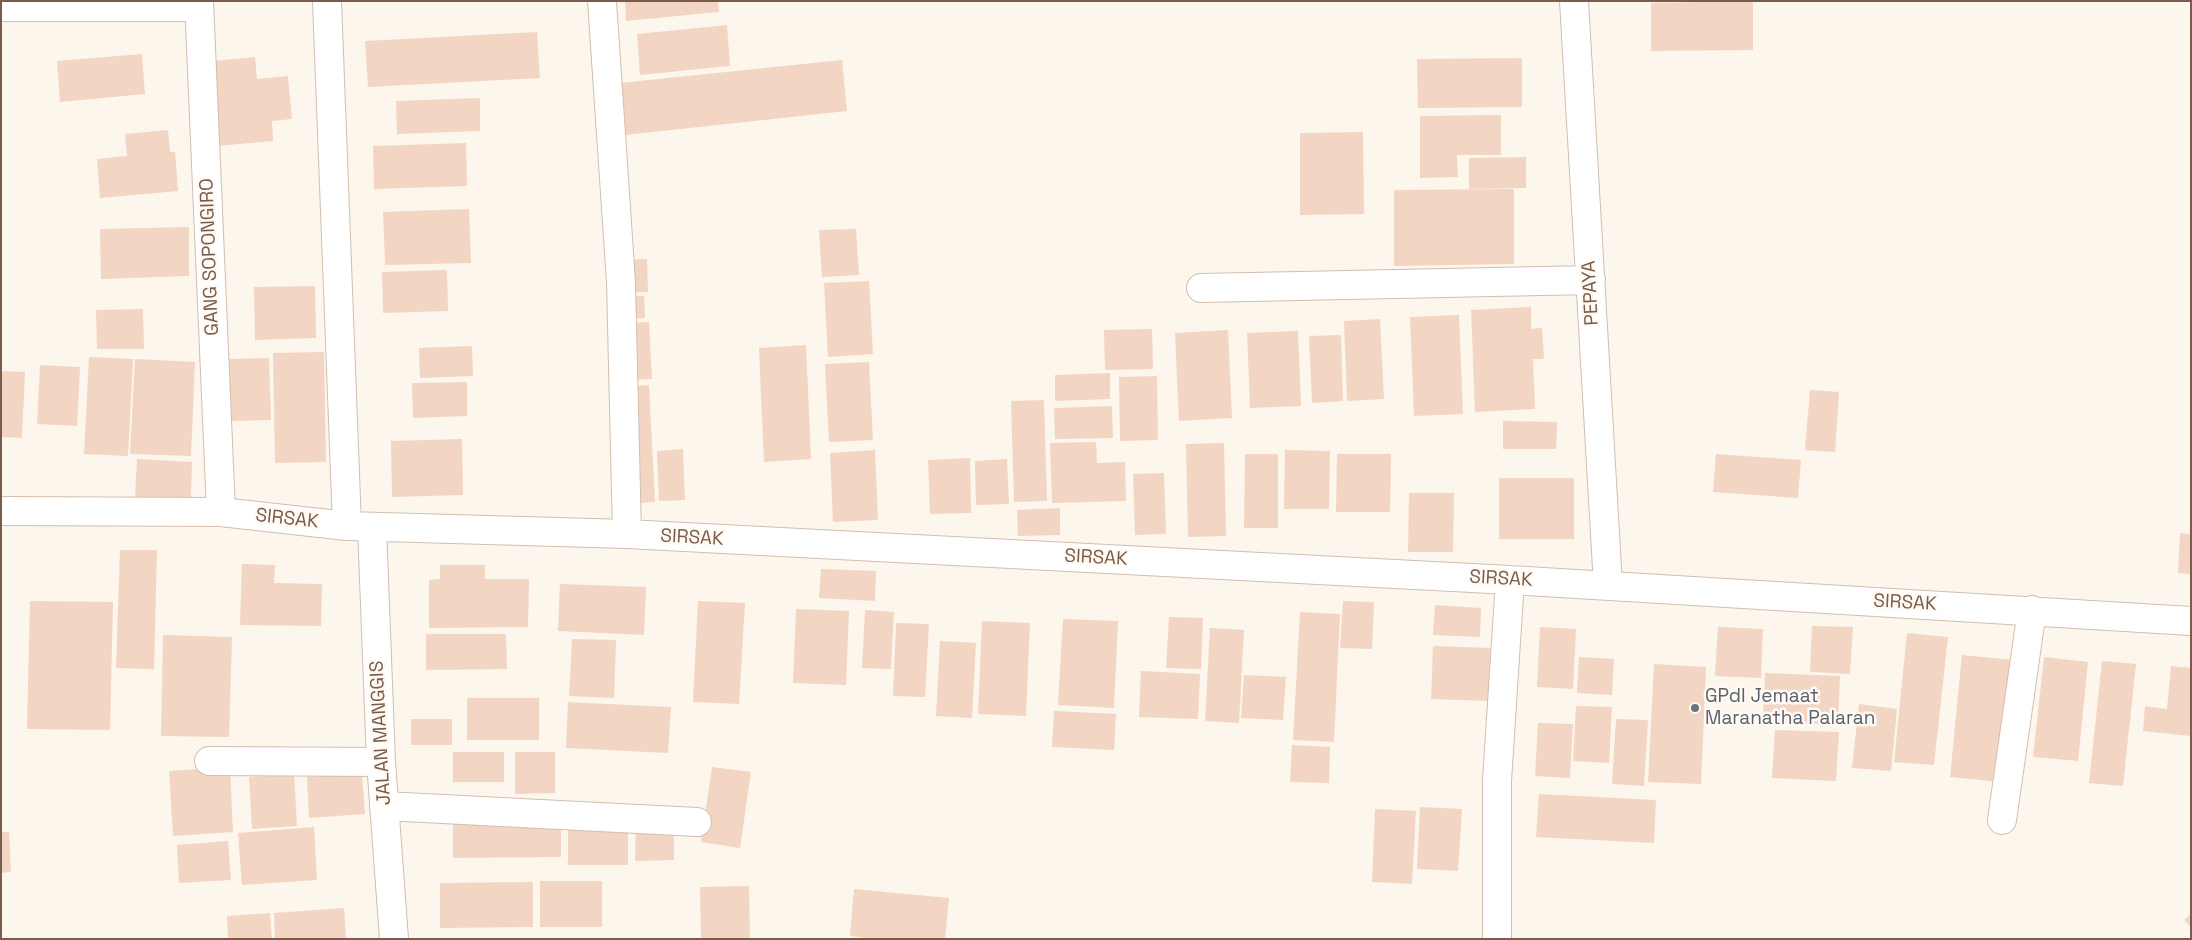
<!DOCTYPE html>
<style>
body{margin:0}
#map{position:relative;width:2192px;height:940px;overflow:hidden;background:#fdf6ec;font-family:"Space Grotesk",sans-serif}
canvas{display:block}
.frame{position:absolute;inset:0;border:2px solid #7a5c4d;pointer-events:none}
</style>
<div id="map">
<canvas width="2192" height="940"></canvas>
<div class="frame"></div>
</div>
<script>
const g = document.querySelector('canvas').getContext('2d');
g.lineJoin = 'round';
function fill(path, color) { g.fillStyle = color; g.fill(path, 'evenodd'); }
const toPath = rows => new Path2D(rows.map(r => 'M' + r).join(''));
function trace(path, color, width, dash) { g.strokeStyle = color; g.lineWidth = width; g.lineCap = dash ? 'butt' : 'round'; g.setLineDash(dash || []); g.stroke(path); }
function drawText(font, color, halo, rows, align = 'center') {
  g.font = font + ' "Space Grotesk",sans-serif'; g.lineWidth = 5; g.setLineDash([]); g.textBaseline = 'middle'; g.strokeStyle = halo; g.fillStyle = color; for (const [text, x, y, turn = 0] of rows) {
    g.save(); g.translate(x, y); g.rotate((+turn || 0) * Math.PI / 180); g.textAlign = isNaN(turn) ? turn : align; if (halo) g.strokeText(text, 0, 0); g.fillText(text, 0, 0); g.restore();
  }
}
fill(toPath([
 [625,1,718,1,719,12,626,21],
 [1753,1,1753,50,1651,51,1651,3],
 [727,25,730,66,640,75,637,34],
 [537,32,540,78,368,87,365,41],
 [142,54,145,94,60,102,57,61],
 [255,57,257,79,288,76,292,119,272,121,273,141,205,147,203,62],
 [1522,58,1522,107,1418,108,1417,59],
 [842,60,847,111,616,136,610,84],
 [480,98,480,131,397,134,396,101],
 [1501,115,1501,155,1457,155,1458,177,1420,178,1420,116],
 [168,130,170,152,175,152,178,191,100,198,97,159,127,156,125,134],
 [1363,132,1364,214,1300,215,1300,133],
 [466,143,467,186,374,189,373,146],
 [1526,157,1526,188,1469,189,1469,158],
 [1514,189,1514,264,1394,266,1394,190],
 [469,209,471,263,385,265,383,212],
 [189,227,189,276,101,279,100,229],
 [856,229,859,275,822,277,819,230],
 [647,259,648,292,626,293,624,260],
 [447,270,448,311,383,313,382,272],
 [869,281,873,354,828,357,824,283],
 [315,286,316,338,255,340,254,287],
 [644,296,645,318,609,320,608,297],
 [1531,307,1531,329,1542,328,1544,359,1533,359,1535,409,1475,412,1471,310],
 [143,309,144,349,97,349,96,310],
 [1459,315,1463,414,1414,416,1410,317],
 [1380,319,1384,399,1347,401,1344,321],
 [649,322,652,379,612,381,609,324],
 [1152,329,1153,369,1105,370,1104,330],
 [1228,330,1232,418,1179,421,1175,333],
 [1298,331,1301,406,1250,408,1247,333],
 [1341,335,1343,401,1312,403,1309,336],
 [806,345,811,459,764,462,759,348],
 [472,346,473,376,420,378,419,348],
 [324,352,326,462,275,463,273,353],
 [89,357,133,359,128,456,84,454],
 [269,358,271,420,229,421,228,359],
 [135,359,195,362,191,456,130,454],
 [869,362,873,440,829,442,825,364],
 [40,365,80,367,77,426,37,424],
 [1,371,25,372,22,438,1,437],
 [1110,373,1110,399,1055,401,1055,375],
 [1157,376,1158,440,1120,441,1119,377],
 [467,382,467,416,413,418,412,383],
 [649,385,655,502,619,504,613,387],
 [1810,390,1839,392,1835,452,1805,450],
 [1044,400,1047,501,1014,502,1011,401],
 [1112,406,1113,438,1055,439,1054,408],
 [1503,421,1557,422,1556,449,1503,449],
 [462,439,463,495,392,497,391,441],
 [1096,442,1097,463,1125,462,1126,501,1052,503,1050,443],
 [1224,443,1226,536,1188,537,1186,444],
 [683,449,685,500,659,501,657,451],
 [875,450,878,520,833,522,830,453],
 [1285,450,1330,451,1329,509,1284,509],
 [1245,454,1278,454,1278,528,1244,528],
 [1337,454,1391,454,1390,512,1336,512],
 [1716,454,1801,460,1798,498,1713,492],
 [970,458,971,513,930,514,928,460],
 [137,459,192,462,191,499,135,497],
 [1007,459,1009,504,976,505,975,461],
 [1164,473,1166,534,1135,535,1133,474],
 [1499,478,1574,478,1574,539,1499,539],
 [1409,493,1454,493,1453,552,1408,552],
 [1060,508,1060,535,1018,536,1017,510],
 [2180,533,2191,534,2191,574,2178,573],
 [120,550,157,550,154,669,116,668],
 [242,564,275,565,274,583,322,584,321,626,240,625],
 [440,565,485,565,485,579,529,579,528,627,429,628,429,580,440,579],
 [821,569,876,571,875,601,819,598],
 [560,584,646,587,644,635,558,631],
 [30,601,113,602,110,730,27,729],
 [698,601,745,603,739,704,693,702],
 [1343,601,1374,602,1372,649,1340,648],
 [1435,605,1481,608,1480,637,1433,635],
 [796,609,849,611,846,685,793,683],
 [865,610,894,612,891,669,862,668],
 [1300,612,1340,614,1334,742,1293,740],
 [1169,617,1203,618,1201,669,1166,668],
 [1063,619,1118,621,1114,708,1058,705],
 [982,621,1030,623,1026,716,978,714],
 [896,623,929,624,925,697,893,696],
 [1812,626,1853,627,1850,674,1810,672],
 [1540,627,1576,629,1573,689,1537,687],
 [1718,627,1763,629,1761,678,1715,676],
 [1210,628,1244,630,1239,723,1205,721],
 [1907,633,1948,637,1934,765,1894,762],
 [426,634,506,634,507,669,426,670],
 [163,635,232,637,229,737,161,736],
 [572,639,616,640,614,698,569,696],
 [940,641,976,643,972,718,936,716],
 [1433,646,1491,648,1489,701,1431,699],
 [1962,655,2013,660,2001,782,1950,777],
 [1579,657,1614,659,1612,695,1577,693],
 [2044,657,2088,662,2078,761,2033,757],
 [2102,661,2136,664,2123,786,2089,783],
 [1654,664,1706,667,1701,784,1648,782],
 [2171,666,2191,668,2191,736,2143,731,2145,706,2167,709],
 [1141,671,1200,674,1198,719,1139,717],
 [1765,673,1840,676,1838,725,1763,721],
 [1244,675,1286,677,1283,720,1241,718],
 [467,698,539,698,539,740,467,740],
 [568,702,671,707,668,753,566,748],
 [1859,704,1897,709,1891,771,1852,768],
 [1576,706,1612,707,1609,763,1573,761],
 [1054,711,1116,714,1114,750,1052,747],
 [411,719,452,719,452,745,411,745],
 [1616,719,1648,720,1644,786,1612,784],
 [1538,723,1573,724,1570,778,1535,776],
 [1775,730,1839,732,1836,781,1772,778],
 [1292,745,1330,747,1329,783,1290,782],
 [453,752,504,752,504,782,453,782],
 [515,752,555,752,555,793,515,794],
 [230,767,233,832,173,836,169,771],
 [712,767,751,772,740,848,701,842],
 [362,773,365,814,309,818,307,777],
 [294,774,297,826,252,829,249,777],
 [1539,794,1656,800,1654,843,1536,837],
 [1420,807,1462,809,1458,871,1417,869],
 [1375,809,1416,811,1412,884,1372,882],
 [628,818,628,865,568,865,568,819],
 [561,822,561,857,453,858,453,823],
 [314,827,317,880,242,885,238,833],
 [636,828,674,828,674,860,635,861],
 [1,832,9,832,11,872,1,873],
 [228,841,231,880,179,883,177,845],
 [540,881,602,881,602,927,540,927],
 [533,882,533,927,440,928,440,883],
 [749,886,750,939,701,939,700,887],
 [854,889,949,898,945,939,875,939,850,936],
 [344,908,346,939,275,939,274,913],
 [270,913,272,939,228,939,227,916],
 [2191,914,2191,927,2184,920]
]), '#f3d5c3');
const minor = toPath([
 [199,1,221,512],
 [327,1,347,526],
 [602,1,621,282,627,534],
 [1574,1,1608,585],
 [1,7,199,7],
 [1201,288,1591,280],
 [1,511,221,512,347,526,627,534,1510,580,2191,621],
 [372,527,381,762,394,939],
 [209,761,381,762],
 [384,806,697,822],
 [2002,820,2032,610],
 [1497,939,1497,781,1510,580]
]);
trace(minor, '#d1beb0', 30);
trace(minor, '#fff', 28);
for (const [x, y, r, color] of [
 [1695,708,5,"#6b7280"]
]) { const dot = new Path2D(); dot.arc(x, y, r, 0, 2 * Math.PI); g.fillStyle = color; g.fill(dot); trace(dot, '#fffaf3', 2); }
drawText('19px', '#7a5c4d', '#fffaf3', [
 ["GANG SOPONGIRO",210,257,-92],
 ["PEPAYA",1591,293,-93],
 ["SIRSAK",287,519,6],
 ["SIRSAK",692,538,3],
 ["SIRSAK",1096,558,3],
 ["SIRSAK",1501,579,3],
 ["SIRSAK",1905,603,3],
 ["JALAN MANGGIS",381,733,-93]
]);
drawText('19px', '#5b616d', '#fffaf3', [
 ["GPdI Jemaat",1705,697],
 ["Maranatha Palaran",1705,719]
], 'left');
</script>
